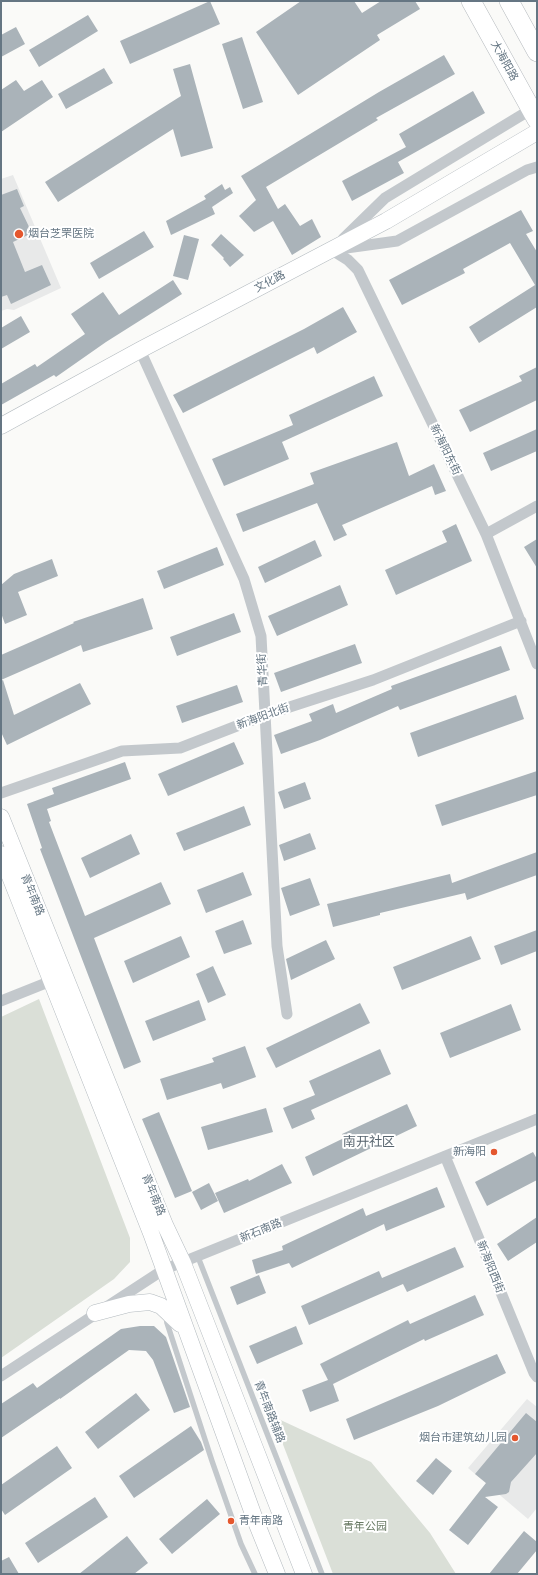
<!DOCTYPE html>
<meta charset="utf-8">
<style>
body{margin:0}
#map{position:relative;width:538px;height:1575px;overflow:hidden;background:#fafaf8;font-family:"Varela Round",sans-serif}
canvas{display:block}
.frame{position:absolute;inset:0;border:2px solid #657683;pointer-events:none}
</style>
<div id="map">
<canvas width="538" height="1575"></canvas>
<div class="frame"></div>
</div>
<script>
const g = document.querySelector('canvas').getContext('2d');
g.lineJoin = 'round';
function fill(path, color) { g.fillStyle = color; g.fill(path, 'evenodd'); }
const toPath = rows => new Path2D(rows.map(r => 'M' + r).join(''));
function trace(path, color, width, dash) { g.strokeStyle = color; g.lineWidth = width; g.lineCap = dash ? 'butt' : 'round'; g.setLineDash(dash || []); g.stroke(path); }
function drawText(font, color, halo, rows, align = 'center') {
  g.font = font + ' "Varela Round","Noto Sans SC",sans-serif'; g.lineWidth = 4; g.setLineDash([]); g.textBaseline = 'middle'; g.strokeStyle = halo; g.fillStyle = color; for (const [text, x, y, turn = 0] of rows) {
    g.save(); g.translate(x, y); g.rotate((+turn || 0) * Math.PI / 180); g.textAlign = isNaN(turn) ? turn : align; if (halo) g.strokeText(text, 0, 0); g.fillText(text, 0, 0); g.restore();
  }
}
fill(toPath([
 [13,175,61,288,14,310,7,309,1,311,1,179],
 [527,1399,537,1407,537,1508,528,1519,468,1468]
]), '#e8e9e9');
fill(toPath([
 [39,999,130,1238,130,1262,114,1279,1,1358,1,1017],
 [272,1416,371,1462,430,1533,456,1574,333,1574]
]), '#dadfd7');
fill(toPath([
 [210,1,220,24,130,64,120,41],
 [301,1,354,1,362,13,381,1,415,1,420,9,377,35,380,40,298,95,256,32],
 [88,15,98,31,39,67,29,50],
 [16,27,25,44,1,57,1,35],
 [242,37,263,102,243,109,222,44],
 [444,55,455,74,376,118,378,120,266,187,278,209,285,204,300,226,312,219,321,237,292,255,273,221,254,232,239,216,256,200,241,176,379,92],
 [190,64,213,148,181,157,173,129,58,202,45,182,181,96,173,69],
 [104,68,113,83,66,109,58,94],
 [16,80,24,91,42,80,53,97,1,132,1,90],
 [473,91,485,113,398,162,404,173,352,201,342,181,406,147,399,134],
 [222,184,225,190,230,187,233,193,212,207,215,214,171,235,166,221,206,199,204,196],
 [17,189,24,206,20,208,32,233,13,242,25,272,42,265,51,285,11,304,7,295,1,297,1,195],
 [521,210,533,231,526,234,537,252,537,307,479,343,469,327,535,285,510,243,463,269,465,273,402,305,389,280],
 [144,231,154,247,99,279,90,263],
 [221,234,244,255,230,267,223,259,224,258,211,245],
 [184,235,199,239,188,280,173,276],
 [173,280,182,294,106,342,56,377,54,375,1,405,1,384,35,364,37,367,85,334,71,314,103,292,119,315],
 [343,307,357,332,317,354,314,347,183,413,173,395,304,329],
 [21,316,30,332,1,349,1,328],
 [537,367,537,400,470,432,459,410,522,381,519,376],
 [374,376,383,396,282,442,289,459,224,486,212,459,293,425,289,415],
 [537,429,537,451,491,471,483,453],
 [397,442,409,476,434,464,446,491,435,495,432,486,342,525,347,535,334,541,317,503,243,532,236,514,314,484,310,473],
 [456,524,472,561,396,595,385,570,447,542,442,531],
 [537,539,537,568,524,547],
 [315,540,322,556,265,583,258,567],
 [217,547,224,565,164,589,157,571],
 [52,559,58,576,18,592,27,615,5,624,1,613,1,585,14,574],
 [340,585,348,605,277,636,268,616],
 [143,598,153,629,83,652,81,645,1,680,1,655,74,623,73,622],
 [234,613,241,632,177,656,170,637],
 [355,644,362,663,281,692,274,673],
 [501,646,510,670,400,710,398,706,320,740,281,754,274,735,312,721,309,714,333,704,336,713,392,689,391,686],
 [3,680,14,715,80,683,91,704,7,745,1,732,1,681],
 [237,685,243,702,182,723,176,706],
 [516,695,524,719,418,757,410,733],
 [234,742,244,764,168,796,158,774],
 [125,762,131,779,47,809,51,821,49,822,85,916,161,882,171,904,94,938,141,1062,124,1069,40,849,42,848,27,804,54,794,52,788],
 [537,771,537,795,442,826,435,805],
 [305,782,311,799,284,809,278,792],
 [244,806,251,825,184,851,176,833],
 [310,833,316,849,284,861,279,845],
 [131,834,140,854,90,878,81,858],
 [537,852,537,875,467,900,465,893,380,913,380,915,333,927,327,904,450,874,452,883],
 [243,872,252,895,206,913,197,890],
 [310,878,320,905,290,916,281,888],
 [243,920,252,944,224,954,215,931],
 [537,930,537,951,501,965,494,946],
 [181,936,190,957,133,983,124,961],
 [471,936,481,959,402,990,393,967],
 [326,940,335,959,291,980,286,959],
 [213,966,226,995,208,1003,196,974],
 [199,1000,206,1020,153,1041,145,1021],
 [360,1003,370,1023,276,1068,266,1048],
 [511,1004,521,1030,450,1058,440,1033],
 [245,1046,256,1077,223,1089,221,1083,167,1100,160,1079,214,1062,212,1058],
 [380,1049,391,1074,311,1110,315,1119,292,1129,283,1108,315,1095,309,1081],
 [407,1104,417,1126,313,1176,305,1157,344,1138,342,1134],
 [266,1108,273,1132,208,1150,201,1127],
 [159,1112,192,1191,175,1198,142,1119],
 [533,1152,537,1159,537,1180,487,1206,475,1182],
 [282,1164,292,1183,224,1213,215,1193,248,1179,249,1181],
 [209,1183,218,1201,201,1210,192,1192],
 [437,1187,445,1207,386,1231,384,1224,292,1268,289,1263,256,1274,252,1260,283,1250,282,1246,363,1208,366,1216],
 [537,1217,537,1242,508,1261,497,1244],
 [455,1247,464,1267,407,1292,403,1284,309,1325,301,1306,379,1271,382,1278],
 [259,1275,266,1293,237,1305,230,1287],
 [475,1295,484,1315,425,1341,424,1339,333,1384,339,1401,310,1412,302,1390,328,1380,320,1364,408,1320,410,1324],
 [140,1326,154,1326,166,1337,190,1407,174,1413,153,1360,146,1351,129,1350,60,1399,60,1398,1,1438,1,1404,33,1383,37,1388,121,1329],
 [296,1326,303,1344,257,1364,249,1346],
 [497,1354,506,1373,438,1406,354,1440,346,1419],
 [136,1393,150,1410,98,1449,85,1432],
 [526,1413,537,1422,537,1453,511,1482,509,1492,506,1494,485,1497,498,1507,468,1545,449,1530,486,1483,475,1474],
 [191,1426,201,1442,204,1450,134,1498,119,1476],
 [57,1446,72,1468,5,1515,1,1509,1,1485],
 [436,1458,452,1471,433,1495,416,1481],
 [95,1497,108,1517,38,1563,25,1543],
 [207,1499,220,1514,172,1554,159,1539],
 [524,1531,537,1542,537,1550,517,1574,489,1574],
 [127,1536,148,1563,134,1574,79,1574],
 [9,1557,19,1574,1,1574,1,1561]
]), '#aab3b9');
const secondary = toPath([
 [1,426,140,350,386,221,537,132],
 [1,817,165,1225,183,1263,304,1574],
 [1,854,151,1233,256,1522,277,1574],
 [95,1313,129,1304,150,1302,161,1306,180,1324]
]);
const trunk = toPath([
 [471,1,537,120],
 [509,1,537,52]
]);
trace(secondary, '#b3babf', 17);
trace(trunk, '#b4b9bd', 20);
trace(toPath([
 [198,1257,322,1574],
 [166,1316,167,1323,212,1461,241,1544,255,1574]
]), '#c3c8cc', 5.5);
trace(toPath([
 [343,239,385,198,530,110],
 [339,249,397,241,527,170,537,167],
 [332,250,348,260,358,270,486,534,537,664],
 [140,350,244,579,261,636,277,946,287,1014],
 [486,534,537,506],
 [1,793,122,751,180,748,265,715,373,680,521,621],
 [1,1001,51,981],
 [445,1156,534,1373,537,1377],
 [1,1376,163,1270,537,1119]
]), '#c3c8cc', 11);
trace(secondary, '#fff', 16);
trace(trunk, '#fff', 19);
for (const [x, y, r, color] of [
 [19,234,5,"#e4572e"],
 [494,1152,4,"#e4572e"],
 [515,1438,4,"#e4572e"],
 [231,1521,4,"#e4572e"]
]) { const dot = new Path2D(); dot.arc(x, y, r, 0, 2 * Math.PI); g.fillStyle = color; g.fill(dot); trace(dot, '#fff', 1.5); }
drawText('11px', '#657683', '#fff', [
 ["大海阳路",504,61,61],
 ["文化路",270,282,-28],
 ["新海阳东街",445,450,64],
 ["青华街",263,670,-93],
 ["新海阳北街",263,717,-20],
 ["青年南路",32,895,68],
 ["青年南路",153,1195,68],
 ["新石南路",261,1231,-22],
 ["新海阳西街",490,1267,68],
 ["青年南路辅路",269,1412,69]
]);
drawText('11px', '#657683', '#fff', [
 ["烟台芝罘医院",28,234],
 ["新海阳",486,1152,"right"],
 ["烟台市建筑幼儿园",507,1438,"right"],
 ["青年南路",239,1521]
], 'left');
drawText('11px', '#687a64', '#fff', [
 ["青年公园",365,1527]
]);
drawText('13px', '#57646e', '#fff', [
 ["南开社区",369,1143]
]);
</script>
